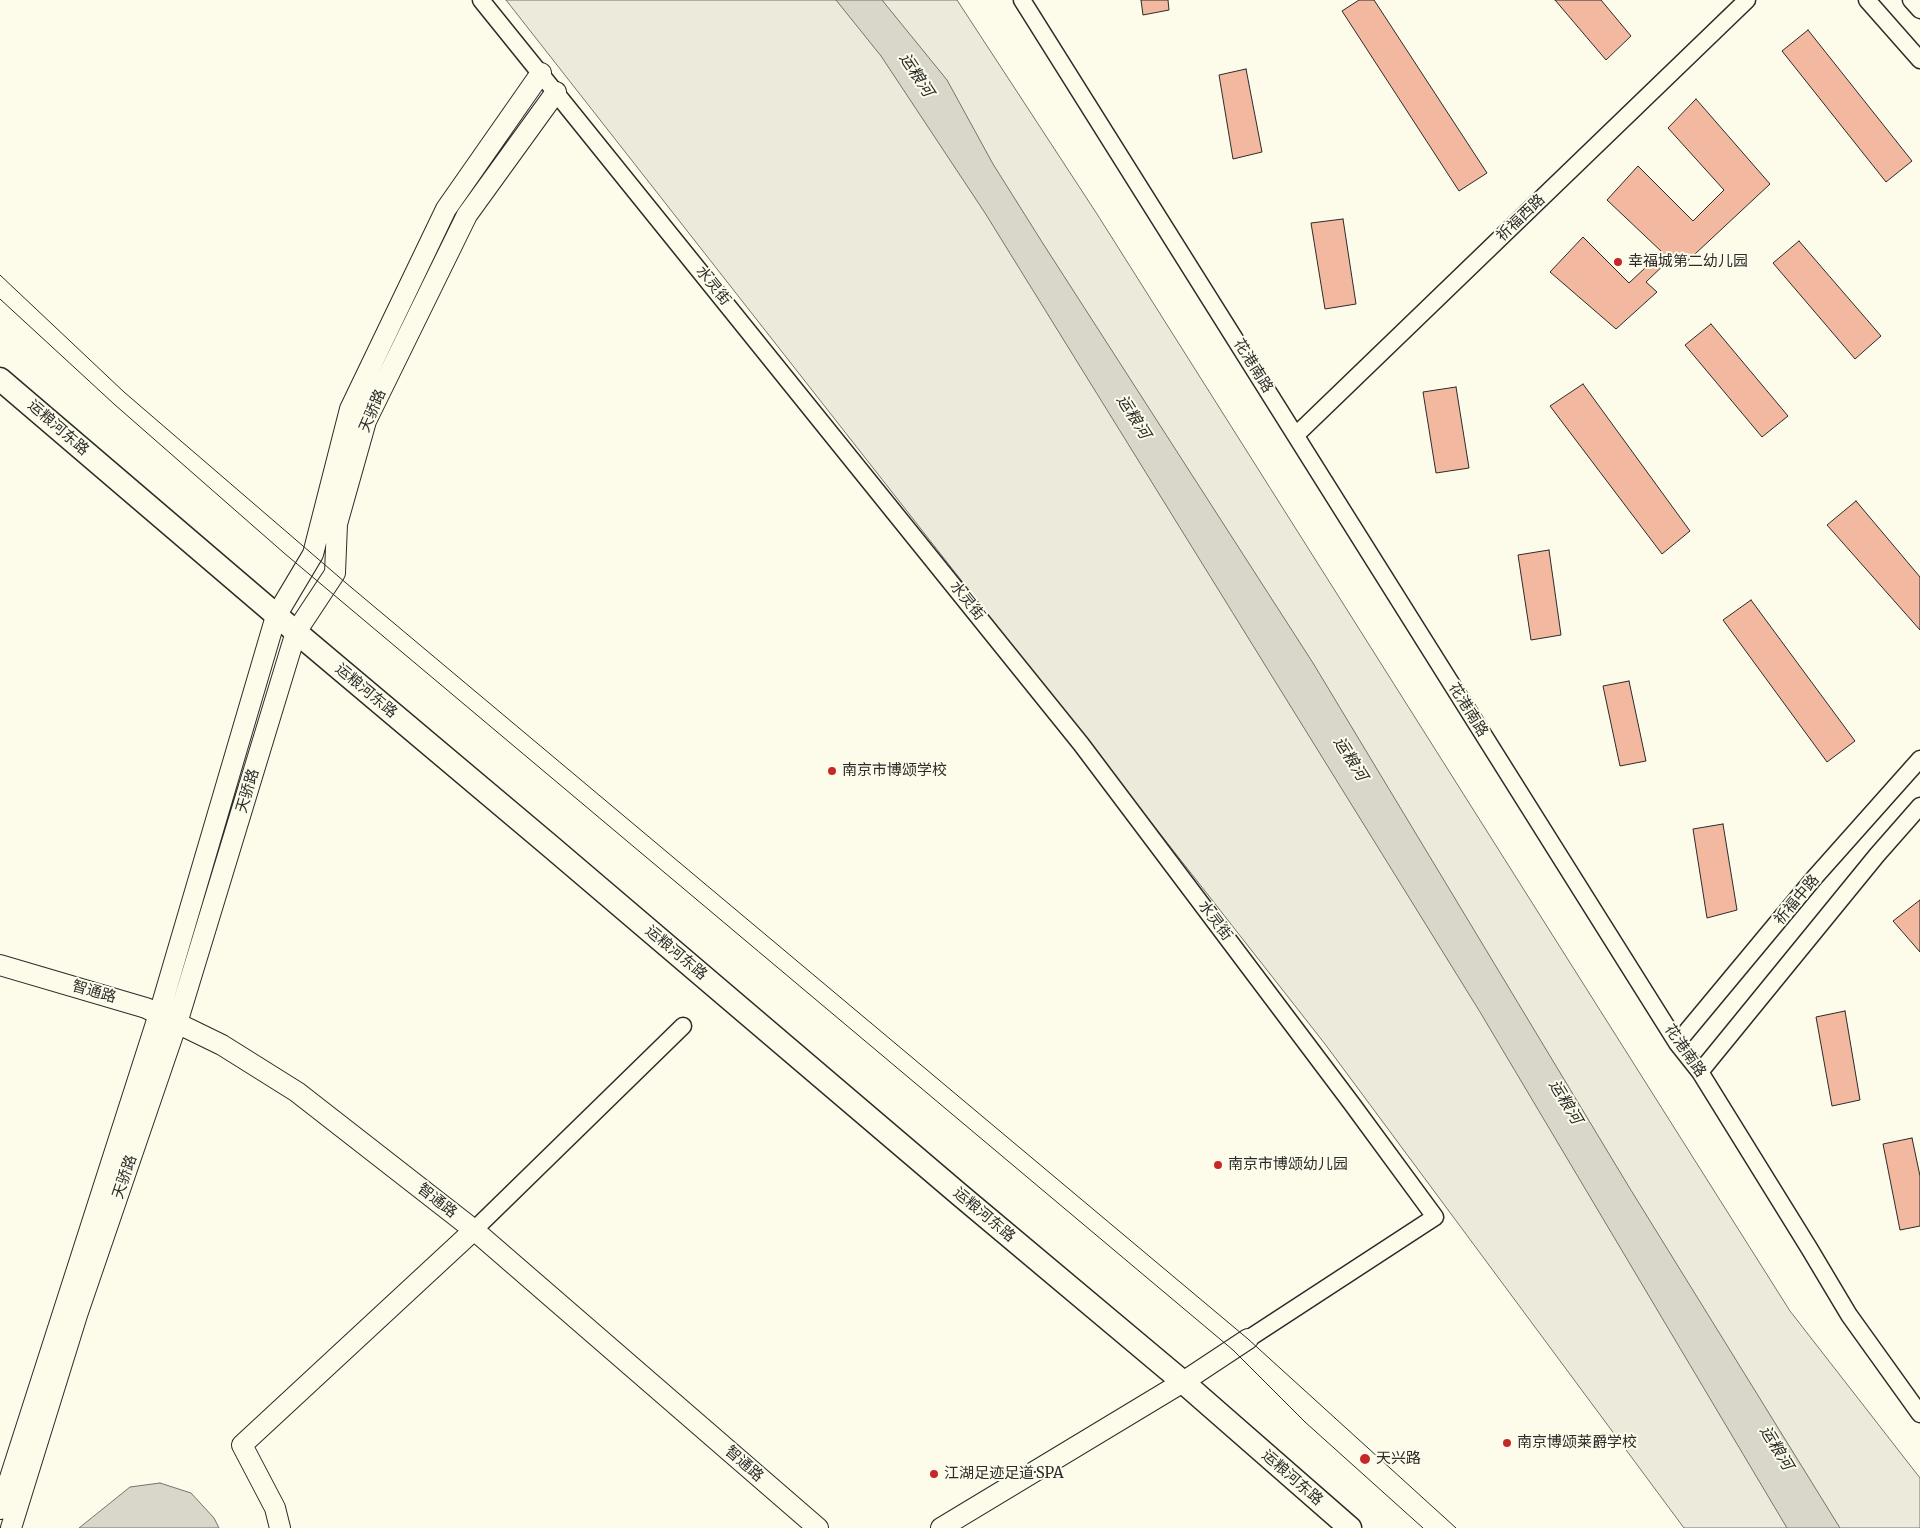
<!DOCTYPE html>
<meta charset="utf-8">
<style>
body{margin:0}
canvas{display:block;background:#fdfbea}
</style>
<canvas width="1920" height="1528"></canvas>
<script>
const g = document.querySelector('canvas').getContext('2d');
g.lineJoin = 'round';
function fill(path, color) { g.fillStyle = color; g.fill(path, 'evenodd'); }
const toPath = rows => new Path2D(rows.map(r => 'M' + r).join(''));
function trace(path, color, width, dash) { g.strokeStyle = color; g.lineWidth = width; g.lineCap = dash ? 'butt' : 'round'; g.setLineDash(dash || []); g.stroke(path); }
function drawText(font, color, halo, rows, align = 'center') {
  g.font = font + ' Merriweather,"Noto Sans SC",serif'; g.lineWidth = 4; g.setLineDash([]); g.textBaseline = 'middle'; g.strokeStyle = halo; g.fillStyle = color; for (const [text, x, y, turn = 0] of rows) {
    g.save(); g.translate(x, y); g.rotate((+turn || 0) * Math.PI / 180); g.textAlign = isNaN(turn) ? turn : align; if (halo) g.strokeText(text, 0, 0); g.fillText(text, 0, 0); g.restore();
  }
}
const green = toPath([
 [506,0,957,0,1097,214,1790,1311,1920,1478,1920,1528,1684,1528,1325,1044,506,0]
]);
fill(green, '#ecebdb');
trace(green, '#74746e', 1);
const water = toPath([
 [836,0,882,0,947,80,993,164,1042,242,1313,663,1629,1187,1840,1528,1787,1528,1480,1012,985,213,881,56,836,0],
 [160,1483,191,1493,214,1518,219,1528,79,1528,130,1487,160,1483]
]);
fill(water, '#d8d7c9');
trace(water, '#74746e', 1);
const building = toPath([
 [1141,0,1168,0,1169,10,1143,15,1141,0],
 [1359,0,1374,0,1487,173,1459,191,1342,11,1359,0],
 [1555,0,1601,0,1631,36,1606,60,1555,0],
 [1808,30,1912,161,1886,182,1782,51,1808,30],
 [1246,69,1262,152,1233,159,1219,75,1246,69],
 [1696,99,1770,184,1680,268,1671,258,1646,282,1657,292,1616,329,1550,272,1583,237,1629,283,1662,252,1607,200,1638,166,1693,221,1724,190,1668,128,1696,99],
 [1343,219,1356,304,1325,309,1311,223,1343,219],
 [1799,241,1881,336,1855,359,1773,263,1799,241],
 [1711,324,1788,416,1762,437,1685,345,1711,324],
 [1583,384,1690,531,1662,554,1550,406,1583,384],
 [1456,387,1469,468,1436,473,1423,392,1456,387],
 [1856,501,1920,577,1920,630,1827,525,1856,501],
 [1549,550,1561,635,1531,640,1518,555,1549,550],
 [1751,600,1855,741,1827,762,1723,620,1751,600],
 [1629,681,1646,761,1620,766,1603,686,1629,681],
 [1723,824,1737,910,1707,918,1693,829,1723,824],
 [1920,900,1920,952,1893,921,1920,900],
 [1845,1011,1860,1100,1832,1106,1816,1017,1845,1011],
 [1912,1138,1920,1176,1920,1226,1900,1230,1883,1144,1912,1138]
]);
fill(building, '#f2b8a0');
trace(building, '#2b2b2b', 1);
const minor = toPath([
 [481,0,1081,744,1352,1104,1435,1217,1248,1339],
 [1022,0,1677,1043,1700,1072,1809,1248,1849,1315,1920,1414],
 [1867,0,1920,60],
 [1911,0,1920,10],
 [1296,435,1747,0],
 [1677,1043,1815,877,1920,759],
 [1700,1072,1877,855,1920,806],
 [474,1230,683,1026]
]);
const tertiary = toPath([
 [0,965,146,1008,222,1045,297,1092,474,1230,818,1528],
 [0,1509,159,1014,276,616,313,554,350,409,446,209,541,73],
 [11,1528,77,1315,177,1023,296,632,335,573,337,524,366,421,467,215,556,92],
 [280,1528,275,1508,242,1445,474,1230],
 [941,1528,1183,1382,1248,1339]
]);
const secondary = toPath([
 [0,379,296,632,549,845,960,1195,1183,1382,1350,1528]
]);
trace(minor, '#2b2b2b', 19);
trace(tertiary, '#2b2b2b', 22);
trace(secondary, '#2b2b2b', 25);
trace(minor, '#fdfbea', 16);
trace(tertiary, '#fdfbea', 20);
trace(secondary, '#fdfbea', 22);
trace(toPath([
 [0,275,124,392,346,583,1248,1339,1456,1528],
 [0,299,114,404,284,553,1233,1350,1305,1422,1423,1528]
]), '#2b2b2b', 1);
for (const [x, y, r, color] of [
 [1618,262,5,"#c62828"],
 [832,771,5,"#c62828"],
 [1218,1165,5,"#c62828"],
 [1507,1443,5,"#c62828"],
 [1365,1459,6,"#c62828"],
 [934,1474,5,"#c62828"]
]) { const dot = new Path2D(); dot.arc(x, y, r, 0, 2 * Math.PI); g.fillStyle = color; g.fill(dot); trace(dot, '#fdfbea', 2); }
drawText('15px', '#2b2b2b', '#fdfbea', [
 ["祈福西路",1521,218,-44],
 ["水灵街",713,286,51],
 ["花港南路",1253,366,58],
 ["天骄路",373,411,-67],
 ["运粮河东路",58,428,41],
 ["水灵街",967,601,51],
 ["运粮河东路",366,691,40],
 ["花港南路",1468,710,58],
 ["天骄路",248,791,-73],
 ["祈福中路",1797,900,-50],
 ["水灵街",1215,921,53],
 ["运粮河东路",676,953,40],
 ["智通路",94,992,16],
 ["花港南路",1685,1051,55],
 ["天骄路",125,1177,-71],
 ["智通路",437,1201,38],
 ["运粮河东路",984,1215,40],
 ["智通路",744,1464,41],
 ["运粮河东路",1292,1478,41]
]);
drawText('15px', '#2b2b2b', '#fdfbea', [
 ["幸福城第二幼儿园",1628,262],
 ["南京市博颂学校",842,771],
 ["南京市博颂幼儿园",1228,1165],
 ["南京博颂莱爵学校",1517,1443],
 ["天兴路",1376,1459],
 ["江湖足迹足道·SPA",944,1474]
], 'left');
drawText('italic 16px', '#2b2b2b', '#fdfbea', [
 ["运粮河",916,75,57],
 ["运粮河",1133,417,58],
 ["运粮河",1350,759,58],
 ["运粮河",1565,1102,59],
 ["运粮河",1776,1448,59]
]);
</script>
